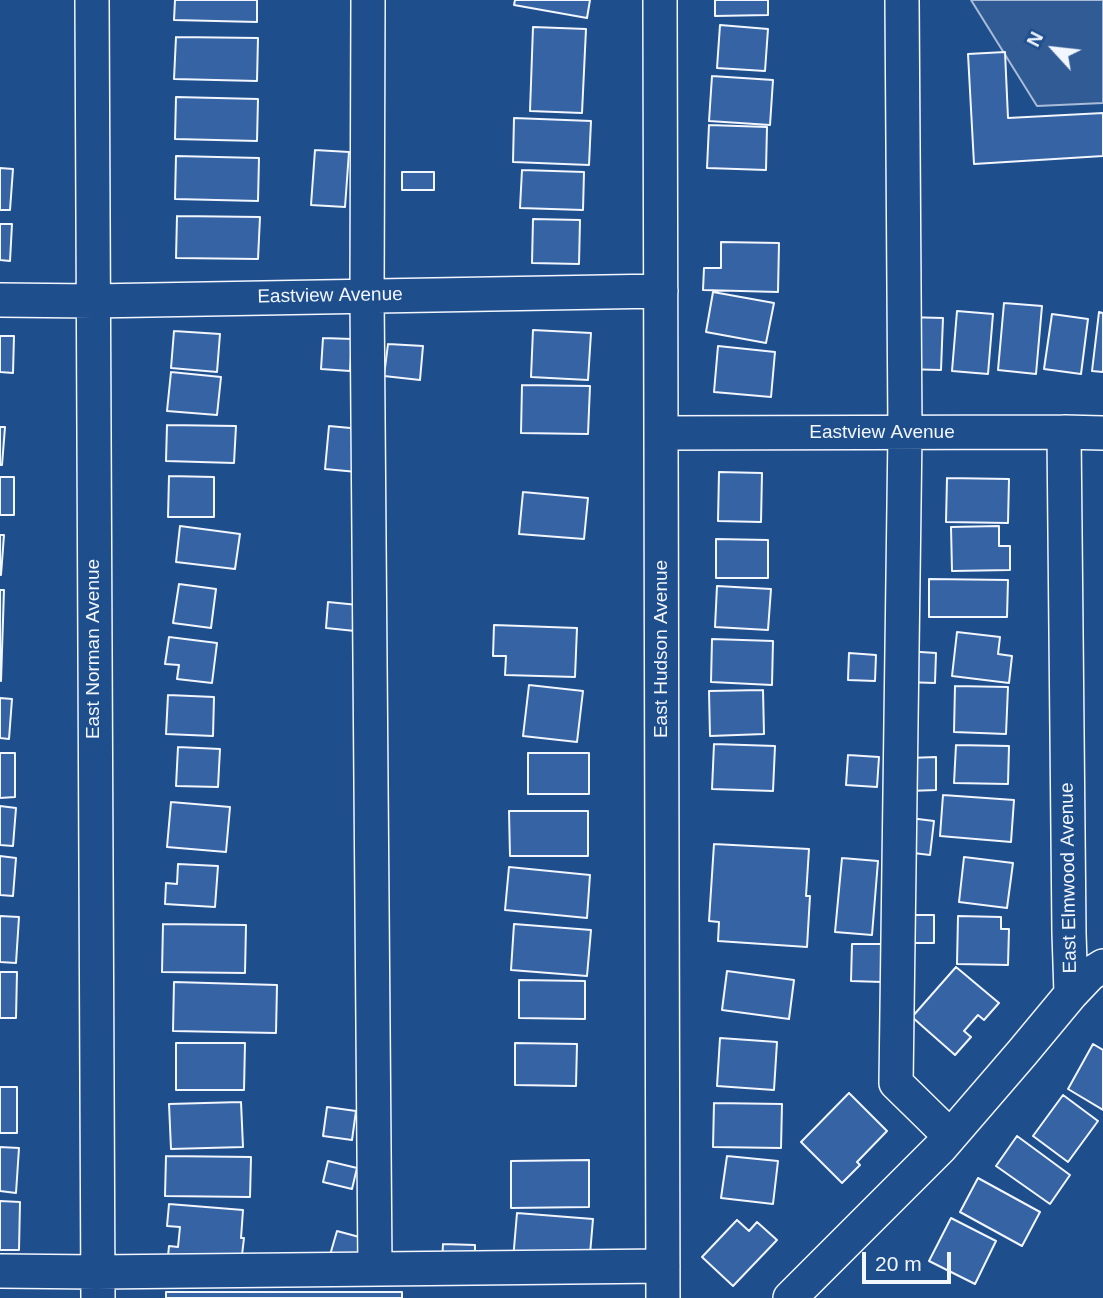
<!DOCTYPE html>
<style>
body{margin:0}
#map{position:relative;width:1103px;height:1298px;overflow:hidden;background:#1f4e8c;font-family:Arial,sans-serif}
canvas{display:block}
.north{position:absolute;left:1019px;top:14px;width:70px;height:70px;-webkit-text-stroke:5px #1f4e8c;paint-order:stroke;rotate:297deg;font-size:19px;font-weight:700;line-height:28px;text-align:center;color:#f2f6ff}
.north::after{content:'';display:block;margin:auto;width:24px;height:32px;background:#f2f6ff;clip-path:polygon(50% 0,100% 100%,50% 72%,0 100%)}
.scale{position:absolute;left:862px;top:1252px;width:89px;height:32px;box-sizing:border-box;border:4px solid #f2f6ff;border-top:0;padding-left:9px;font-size:21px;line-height:24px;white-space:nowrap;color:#f2f6ff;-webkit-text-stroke:5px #1f4e8c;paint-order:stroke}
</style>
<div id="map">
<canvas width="1103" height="1298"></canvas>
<div class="north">N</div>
<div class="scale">20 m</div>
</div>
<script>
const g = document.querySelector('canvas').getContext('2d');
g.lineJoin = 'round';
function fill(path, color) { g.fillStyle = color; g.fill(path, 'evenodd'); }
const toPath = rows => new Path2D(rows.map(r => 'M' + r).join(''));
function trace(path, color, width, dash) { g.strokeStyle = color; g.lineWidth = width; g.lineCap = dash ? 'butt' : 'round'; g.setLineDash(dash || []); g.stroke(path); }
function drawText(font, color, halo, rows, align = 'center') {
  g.font = font + ' Arial,sans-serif'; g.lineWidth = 5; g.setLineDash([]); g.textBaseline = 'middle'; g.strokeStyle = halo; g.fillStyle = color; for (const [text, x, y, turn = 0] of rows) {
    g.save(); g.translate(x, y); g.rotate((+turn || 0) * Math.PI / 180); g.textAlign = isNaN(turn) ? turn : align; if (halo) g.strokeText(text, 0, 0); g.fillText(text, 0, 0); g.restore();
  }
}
const built = toPath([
 [971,0,1103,0,1103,103,1037,106,971,0]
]);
fill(built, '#305b95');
trace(built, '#a8bbd7', 2);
const building = toPath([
 [175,0,257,0,257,22,174,20,175,0],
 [515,0,590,0,587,18,514,5,515,0],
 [715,0,768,0,768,15,715,16,715,0],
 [720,25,768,29,765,71,717,68,720,25],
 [533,27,586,29,582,113,530,111,533,27],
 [176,37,258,38,257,81,174,79,176,37],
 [1005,52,1008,118,1103,113,1103,156,974,164,968,54,1005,52],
 [712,76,773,80,770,125,709,121,712,76],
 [176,97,258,99,257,141,175,139,176,97],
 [514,118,591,121,589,165,513,162,514,118],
 [709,125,767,127,766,170,707,168,709,125],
 [315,150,349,152,345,207,311,205,315,150],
 [176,156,259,158,258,201,175,199,176,156],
 [0,168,13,169,10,210,0,210,0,168],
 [522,170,584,172,583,210,520,208,522,170],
 [402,172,434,172,434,190,402,190,402,172],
 [177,216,260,217,258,259,176,258,177,216],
 [533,219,580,220,579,264,532,263,533,219],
 [0,224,12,224,10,261,0,260,0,224],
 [721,242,779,243,778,292,703,290,704,268,721,268,721,242],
 [713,292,774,303,766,343,706,332,713,292],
 [1004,303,1042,306,1036,374,998,370,1004,303],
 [957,311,993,314,988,374,952,371,957,311],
 [1099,312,1103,313,1103,372,1092,371,1099,312],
 [1052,314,1088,319,1081,374,1044,369,1052,314],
 [905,317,943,318,941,370,903,369,905,317],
 [533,330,591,333,588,380,531,377,533,330],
 [174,331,220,334,217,372,171,368,174,331],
 [0,336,14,336,13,373,0,372,0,336],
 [323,338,352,339,350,371,321,369,323,338],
 [388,344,423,346,420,380,384,376,388,344],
 [718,346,775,352,771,397,714,392,718,346],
 [171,372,221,377,217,415,167,411,171,372],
 [522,385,590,386,588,434,521,433,522,385],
 [167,425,236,426,234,463,166,461,167,425],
 [329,426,361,429,357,472,325,469,329,426],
 [0,427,5,427,2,465,0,465,0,427],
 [719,472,762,473,761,522,718,521,719,472],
 [169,476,214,477,214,517,168,517,169,476],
 [0,477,14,477,14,515,0,515,0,477],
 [947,478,1009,479,1008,523,946,522,947,478],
 [523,492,588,498,584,539,519,534,523,492],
 [180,526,240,534,235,569,176,562,180,526],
 [999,526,999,546,1010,546,1010,570,952,571,951,527,999,526],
 [0,535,4,535,1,575,0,575,0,535],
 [716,539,768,540,768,578,716,578,716,539],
 [929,579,1008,580,1007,617,929,617,929,579],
 [179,584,216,589,211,628,173,623,179,584],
 [717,586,771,589,768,630,715,627,717,586],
 [0,590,4,590,1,681,0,680,0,590],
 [328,602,358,605,355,631,326,628,328,602],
 [494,625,577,628,575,677,505,675,506,656,493,656,494,625],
 [957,632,1000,637,998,654,1012,656,1009,683,952,676,957,632],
 [169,637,217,643,212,683,177,679,179,665,165,664,169,637],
 [712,639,773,641,772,685,711,682,712,639],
 [905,651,936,653,935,683,904,682,905,651],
 [849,653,876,655,875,681,848,680,849,653],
 [529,685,583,691,577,742,523,736,529,685],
 [955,686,1008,687,1006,734,954,732,955,686],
 [763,690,764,734,710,736,709,691,763,690],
 [168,695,214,697,213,736,166,734,168,695],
 [0,698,12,699,9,739,0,738,0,698],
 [714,744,775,746,773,791,712,789,714,744],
 [956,745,1009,746,1008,784,954,783,956,745],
 [178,747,220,749,218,787,176,786,178,747],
 [0,753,15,753,15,797,0,798,0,753],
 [528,753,589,753,589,794,528,794,528,753],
 [848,755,879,757,877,787,846,785,848,755],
 [936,757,936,790,909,791,909,758,936,757],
 [943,795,1014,800,1011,842,940,836,943,795],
 [171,802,230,807,226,852,167,847,171,802],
 [0,806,16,808,13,846,0,845,0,806],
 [509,811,588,811,588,856,510,856,509,811],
 [910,818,934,821,930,855,905,852,910,818],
 [714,844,809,849,806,896,810,896,807,947,718,941,719,922,709,921,714,844],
 [0,856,16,858,13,896,0,895,0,856],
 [964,857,1013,863,1007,908,959,902,964,857],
 [842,858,878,861,872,935,835,932,842,858],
 [178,864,218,866,215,907,165,904,166,883,177,884,178,864],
 [509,867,590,875,587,918,505,910,509,867],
 [906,915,934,915,934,943,906,943,906,915],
 [0,916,19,917,16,963,0,962,0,916],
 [958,916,1001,917,1001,929,1009,929,1008,965,957,964,958,916],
 [163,924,246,925,245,973,162,972,163,924],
 [514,924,591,930,587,976,511,970,514,924],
 [852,944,883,944,882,982,851,981,852,944],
 [956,967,999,1003,984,1020,978,1015,964,1031,971,1037,955,1055,912,1017,956,967],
 [727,971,794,980,789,1019,722,1010,727,971],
 [0,972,17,972,16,1018,0,1018,0,972],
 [519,980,585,981,585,1019,519,1018,519,980],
 [174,982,277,985,276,1033,173,1031,174,982],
 [720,1038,777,1042,774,1090,717,1086,720,1038],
 [176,1043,245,1043,244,1090,176,1090,176,1043],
 [515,1043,577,1044,576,1086,515,1085,515,1043],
 [1093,1044,1103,1050,1103,1110,1068,1089,1093,1044],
 [0,1087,17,1087,17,1133,0,1133,0,1087],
 [849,1093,887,1131,857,1162,860,1165,842,1183,801,1142,849,1093],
 [1063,1095,1098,1121,1068,1162,1033,1136,1063,1095],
 [241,1102,243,1147,171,1149,169,1104,241,1102],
 [714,1103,782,1104,781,1148,713,1147,714,1103],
 [327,1107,356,1111,352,1140,323,1136,327,1107],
 [1017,1136,1070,1175,1050,1204,996,1166,1017,1136],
 [0,1147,19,1148,16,1193,0,1191,0,1147],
 [166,1156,251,1157,250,1197,165,1196,166,1156],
 [727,1156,778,1161,773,1204,721,1198,727,1156],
 [589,1160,589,1207,511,1208,511,1161,589,1160],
 [328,1161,357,1168,352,1189,323,1182,328,1161],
 [978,1178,1040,1212,1022,1246,960,1212,978,1178],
 [0,1201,20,1202,19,1250,0,1250,0,1201],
 [169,1204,243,1210,241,1238,244,1238,240,1272,167,1266,169,1246,178,1247,180,1227,167,1226,169,1204],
 [517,1213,593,1219,589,1266,513,1260,517,1213],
 [951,1218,996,1241,975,1284,929,1261,951,1218],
 [737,1220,749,1231,757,1222,777,1240,733,1286,702,1257,737,1220],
 [337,1231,363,1238,356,1263,330,1255,337,1231],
 [443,1244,475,1245,475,1265,442,1264,443,1244],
 [166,1292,402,1292,402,1298,166,1298,166,1292]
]);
fill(building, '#3563a3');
trace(building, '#f2f6ff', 2);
const minor = toPath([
 [92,0,98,1298],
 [368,0,367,296,375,1269],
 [660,0,663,1298],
 [902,0,905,432,896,1083,950,1136],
 [0,300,93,301,661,291],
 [661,433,1064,432,1103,433],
 [1071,994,1090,974,1103,966],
 [0,1271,97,1272,663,1266],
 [790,1298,941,1147,1022,1053,1071,994,1069,933,1064,432]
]);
trace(minor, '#f2f6ff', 36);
trace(minor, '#1f4e8c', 33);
drawText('19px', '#f2f6ff', '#1f4e8c', [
 ["Eastview Avenue",330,296,-1],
 ["Eastview Avenue",882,433],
 ["East Norman Avenue",94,649,-90],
 ["East Hudson Avenue",662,649,-90],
 ["East Elmwood Avenue",1069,878,-91]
]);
</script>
